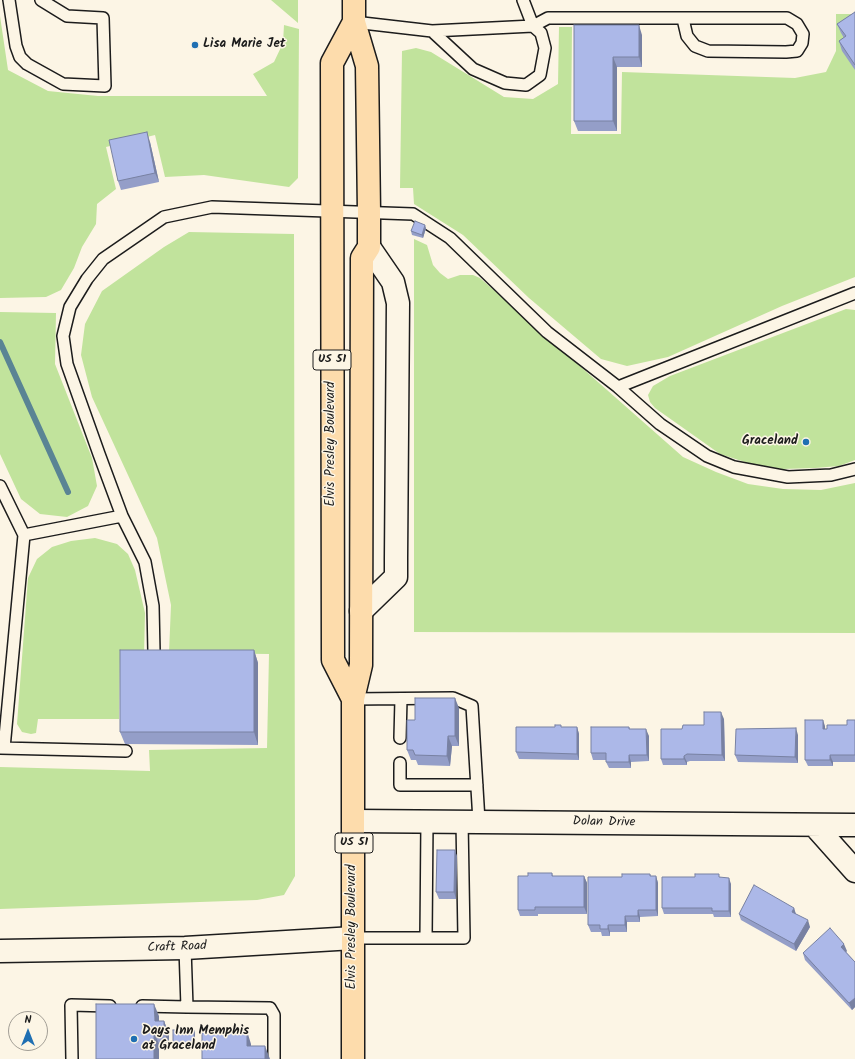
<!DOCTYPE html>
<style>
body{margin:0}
#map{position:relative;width:855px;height:1059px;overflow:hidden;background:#fcf5e5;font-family:Kalam,sans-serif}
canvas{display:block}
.north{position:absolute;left:8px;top:1011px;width:40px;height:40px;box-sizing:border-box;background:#fcf5e5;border:1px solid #a29e95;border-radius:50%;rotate:0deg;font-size:11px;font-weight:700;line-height:16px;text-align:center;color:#1c1c1c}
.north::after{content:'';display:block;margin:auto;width:14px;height:18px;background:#1f6fb2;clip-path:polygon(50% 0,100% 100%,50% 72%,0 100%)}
</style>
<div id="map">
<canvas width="855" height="1059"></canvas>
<div class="north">N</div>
</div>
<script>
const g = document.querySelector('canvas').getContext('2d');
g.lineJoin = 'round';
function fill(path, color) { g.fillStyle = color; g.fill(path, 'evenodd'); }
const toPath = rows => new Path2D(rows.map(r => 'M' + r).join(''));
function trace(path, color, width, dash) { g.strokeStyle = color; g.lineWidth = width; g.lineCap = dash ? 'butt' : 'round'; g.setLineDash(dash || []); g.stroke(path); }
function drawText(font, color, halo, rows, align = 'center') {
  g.font = font + ' Kalam,sans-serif'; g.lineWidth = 3; g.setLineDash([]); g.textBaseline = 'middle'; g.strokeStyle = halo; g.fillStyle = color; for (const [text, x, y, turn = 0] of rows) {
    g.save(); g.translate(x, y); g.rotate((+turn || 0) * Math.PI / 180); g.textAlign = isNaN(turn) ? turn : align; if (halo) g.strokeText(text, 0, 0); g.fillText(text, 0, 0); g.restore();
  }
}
fill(toPath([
 [271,0,298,0,298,23],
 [836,14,855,14,855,277,782,306,668,357,627,366,601,359,529,298,463,235,414,204,413,188,400,188,402,51,416,48,431,52,504,97,533,99,558,84,559,27,572,27,571,134,621,134,622,72,795,78,826,72,836,51],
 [0,16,8,70,48,91,98,96,267,96,253,74,274,62,283,43,284,25,299,29,298,178,289,187,204,175,165,177,155,135,106,147,116,189,97,204,96,224,82,247,74,268,61,290,46,297,0,298],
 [189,232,294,234,295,876,284,895,257,900,0,909,0,767,150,771,149,750,267,748,269,654,169,653,171,605,157,538,92,397,81,355,85,324,102,291,164,247],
 [414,239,427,245,433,265,440,273,448,279,460,275,473,275,480,278,683,457,716,472,748,484,783,489,821,490,855,483,855,633,414,632],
 [846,309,855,310,855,460,839,466,815,468,782,469,748,463,720,454,655,408,650,402,648,395,653,386,670,376],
 [0,312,56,313,55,364,92,458,97,486,88,506,67,517,40,514,21,499,0,454],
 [95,538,117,544,128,554,135,570,145,613,144,656,120,658,119,719,38,719,36,733,31,734,22,732,17,724,28,578,37,559,52,547,71,541]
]), '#c1e39c');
trace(toPath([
 [0,342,68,492]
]), '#5a8494', 6);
const service = toPath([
 [9,0,16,46,20,57,27,64,63,84,105,86,103,18,67,16,41,0],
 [354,22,432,31,533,26,548,18,787,18,797,24,803,34,802,43,797,51,786,52,708,51,695,46,687,36,683,19],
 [432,31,473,69,505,83,526,85,540,75,545,48,541,33,533,26,523,0],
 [618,387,855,293],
 [0,486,24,535],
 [154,652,153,606,145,562,122,516,99,454,67,364,63,336,70,307,87,279,103,259,164,217,212,207,413,214,450,238,547,332,618,387,660,424,707,456,734,467,788,477,831,475,855,469],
 [353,699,453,698,472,706,479,821],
 [400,738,401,699],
 [0,748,126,751],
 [4,748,24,535,122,516],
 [400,763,400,785,477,785],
 [354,938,464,938,462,821],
 [426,938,427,821],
 [185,948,187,1007,270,1008,274,1015,274,1059],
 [142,1006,187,1007],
 [72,1059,71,1005,110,1006]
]);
const minor = toPath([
 [361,611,396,577,396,558,398,303,393,282,369,247],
 [354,821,855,825],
 [814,825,855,871]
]);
const tertiary = toPath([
 [0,951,185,948,354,938]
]);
const primary = toPath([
 [353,699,333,660,332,63,354,22],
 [353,1059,353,699,361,665,362,258,369,247,369,212,367,66,354,22,354,0]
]);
trace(service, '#1c1c1c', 14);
trace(minor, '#1c1c1c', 25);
trace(tertiary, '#1c1c1c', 25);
trace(primary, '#1c1c1c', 25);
trace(service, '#fcf5e5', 11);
trace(minor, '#fcf5e5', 22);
trace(tertiary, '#fcf5e5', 22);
trace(primary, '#fddcac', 22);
fill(toPath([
 [855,12,855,70,842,51,839,41,844,38,841,33,837,24],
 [574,25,642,35,642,67,617,67,617,131,578,131,574,121],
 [150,142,159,182,121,190,118,181],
 [426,228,423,238,412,235,411,231],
 [254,650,258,663,258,745,125,744,120,732],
 [459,708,459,746,452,746,450,766,418,765,416,760,411,760,407,750,415,720],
 [724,719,725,761,690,761,687,762,687,765,663,765,661,759,682,729,704,725],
 [855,720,855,762,833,762,833,766,808,766,805,760,825,726,825,729,827,729,847,725],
 [562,727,577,727,579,734,579,760,519,759,516,752],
 [629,727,630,729,649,736,649,761,631,762,631,768,609,768,606,762,606,760,593,760,591,753],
 [798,735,798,763,738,762,735,755],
 [455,850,457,857,456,899,439,899,436,892],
 [552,873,553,876,584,876,587,883,587,914,538,914,538,916,520,916,518,910,528,876],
 [650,874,651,876,656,876,658,883,658,916,640,917,640,922,627,922,627,932,610,932,610,936,602,936,601,932,591,932,588,925,622,877],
 [720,877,731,884,731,917,714,917,713,914,664,914,662,908],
 [794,908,796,914,810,927,796,951,741,920,739,914],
 [847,951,846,952,855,962,855,1007,852,1010,805,960,803,953],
 [159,1016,159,1021,164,1021,169,1034,169,1044,159,1044,159,1059,96,1059],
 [194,1030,195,1034,195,1048,174,1048,173,1044]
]), '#949ec8');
fill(toPath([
 [639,25,642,35,642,67,639,57],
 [613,57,617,67,617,131,613,121],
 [147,132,150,142,159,182,155,173],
 [425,225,426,228,423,238,422,235],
 [254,650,258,663,258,745,254,732],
 [455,698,459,708,459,746,455,736],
 [721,712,724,719,725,761,722,755],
 [823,720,825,726,825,736,823,729],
 [577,727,579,734,579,760,577,754],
 [796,728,798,735,798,763,795,757],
 [646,729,649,736,649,761,647,755],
 [448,736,452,746,450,766,447,756],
 [629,755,631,762,631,768,629,762],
 [830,755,833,762,833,766,830,760],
 [684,756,687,762,687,765,684,759],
 [455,850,457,857,456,899,454,892],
 [584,876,587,883,587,914,584,907],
 [656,876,658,883,658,916,656,910],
 [729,878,731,884,731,917,729,911],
 [794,908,796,915,792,912],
 [638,910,640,917,640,922,638,916],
 [625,916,627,922,627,932,625,925],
 [808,920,810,927,796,951,794,944],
 [608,925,610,932,610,936,608,929],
 [844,944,847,951,844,954,841,947],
 [855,998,855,1007,852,1010,849,1003],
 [154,1004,159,1016,159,1032,155,1021],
 [164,1021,169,1034,169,1044,164,1032],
 [194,1030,195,1034,195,1048,194,1045],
 [247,1031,251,1044,251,1058,247,1046],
 [154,1032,159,1044,159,1059,154,1059],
 [265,1046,270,1059,265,1059]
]), '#7881a2');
const building = toPath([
 [855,12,855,65,839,41,846,36,837,24,855,12],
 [574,25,639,25,639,57,613,57,613,121,574,121,574,25],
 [147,132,155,173,118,181,109,140,147,132],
 [415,221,425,225,422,235,411,231,415,221],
 [120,650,254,650,254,732,120,732,120,650],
 [415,698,455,698,455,736,448,736,447,756,415,755,413,750,407,750,407,720,415,720,415,698],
 [704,712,721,712,722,755,687,754,684,756,684,759,661,759,661,729,682,729,683,725,704,725,704,712],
 [805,720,823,720,823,729,827,729,827,725,847,725,847,720,855,720,855,755,830,755,830,760,805,760,805,720],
 [555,725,561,725,561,727,577,727,577,754,516,752,516,727,555,727,555,725],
 [591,727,629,727,629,729,646,729,647,755,629,755,629,762,606,762,606,753,591,753,591,727],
 [796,728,795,757,735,755,736,729,796,728],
 [437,850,455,850,454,892,436,892,437,850],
 [528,873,552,873,552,876,584,876,584,907,535,907,535,910,518,910,518,876,528,876,528,873],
 [622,874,650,874,650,876,656,876,656,910,638,910,638,916,625,916,625,925,608,925,608,929,600,929,600,925,588,925,588,877,622,877,622,874],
 [695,874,719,874,719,877,729,878,729,911,712,911,712,908,662,908,662,877,695,877,695,874],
 [754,885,794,908,792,912,808,920,794,944,739,914,754,885],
 [830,928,844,944,841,947,855,962,855,998,849,1003,803,953,830,928],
 [96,1004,154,1004,155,1021,164,1021,164,1032,154,1032,154,1059,96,1059,96,1004],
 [173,1030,194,1030,194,1045,173,1044,173,1030],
 [205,1031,247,1031,247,1046,265,1046,265,1059,202,1059,202,1033,205,1031]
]);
fill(building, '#acb8e8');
trace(building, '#7881a2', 1);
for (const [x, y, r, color] of [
 [195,45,4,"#1f6fb2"],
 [806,442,4,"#1f6fb2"],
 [134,1039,4,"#1f6fb2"]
]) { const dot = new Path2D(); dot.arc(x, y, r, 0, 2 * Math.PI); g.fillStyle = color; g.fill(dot); trace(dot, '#fcf5e5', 1.5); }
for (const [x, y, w] of [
 [332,360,38],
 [354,843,38]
]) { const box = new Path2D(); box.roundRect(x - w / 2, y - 10, w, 20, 3); g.fillStyle = '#fcf5e5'; g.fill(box); trace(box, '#1c1c1c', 1); }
drawText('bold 12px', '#1c1c1c', null, [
 ["US 51",332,360],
 ["US 51",354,843]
]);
drawText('bold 13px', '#1c1c1c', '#fcf5e5', [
 ["Lisa Marie Jet",203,45],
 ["Graceland",798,442,"right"],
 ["Days Inn Memphis",142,1032],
 ["at Graceland",142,1047]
], 'left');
drawText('13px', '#1c1c1c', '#fcf5e5', [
 ["Elvis Presley Boulevard",332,444,-90],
 ["Dolan Drive",604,823,1],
 ["Elvis Presley Boulevard",353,927,-90],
 ["Craft Road",177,948,-2]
]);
</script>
